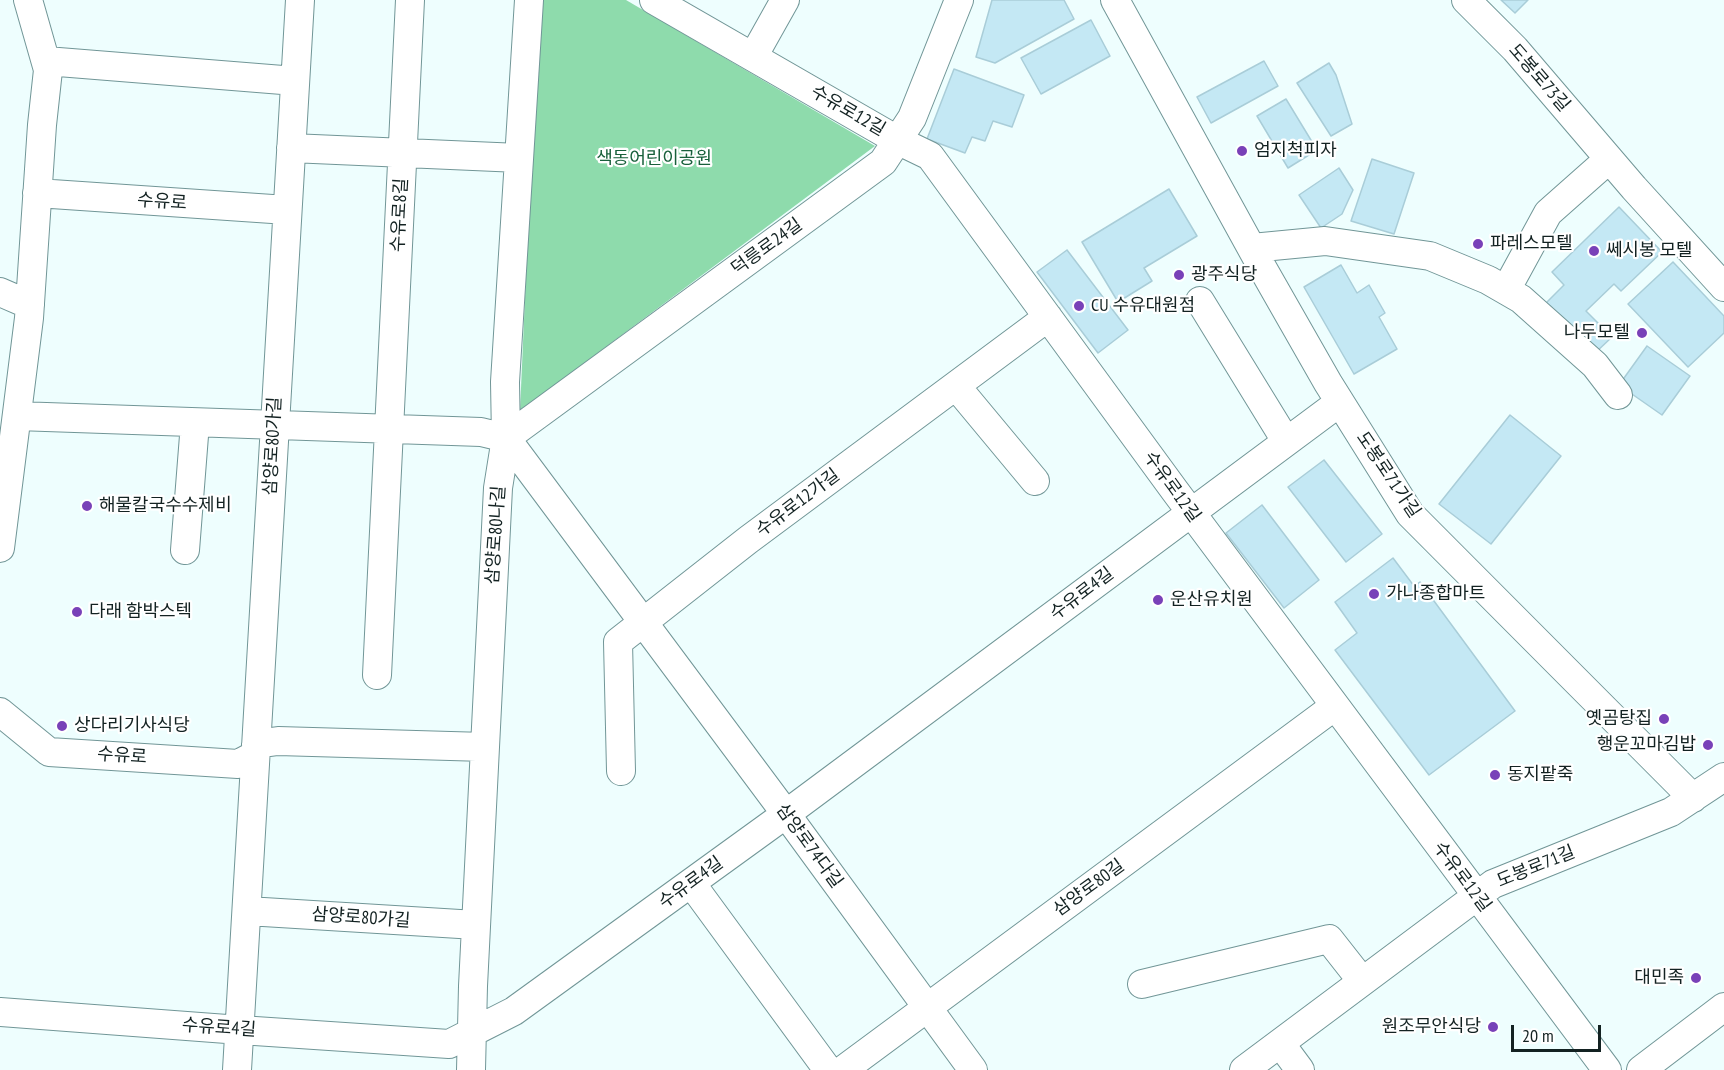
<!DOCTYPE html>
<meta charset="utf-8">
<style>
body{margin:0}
#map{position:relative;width:1724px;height:1070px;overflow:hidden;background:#eefefe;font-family:"PT Sans Narrow",sans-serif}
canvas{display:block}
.scale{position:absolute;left:1511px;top:1025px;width:90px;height:27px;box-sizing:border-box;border:3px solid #132222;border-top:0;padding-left:8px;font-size:18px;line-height:21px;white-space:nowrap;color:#132222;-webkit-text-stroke:4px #fff;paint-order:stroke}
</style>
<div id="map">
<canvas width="1724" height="1070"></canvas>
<div class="scale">20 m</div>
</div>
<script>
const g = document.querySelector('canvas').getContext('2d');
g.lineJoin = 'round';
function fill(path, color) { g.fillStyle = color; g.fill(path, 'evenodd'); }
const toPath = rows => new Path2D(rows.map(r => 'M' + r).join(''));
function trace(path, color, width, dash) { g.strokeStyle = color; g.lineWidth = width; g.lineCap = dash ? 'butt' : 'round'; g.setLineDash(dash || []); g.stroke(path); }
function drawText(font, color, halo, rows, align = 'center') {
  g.font = font + ' "PT Sans Narrow","Noto Sans KR",sans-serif'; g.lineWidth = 4.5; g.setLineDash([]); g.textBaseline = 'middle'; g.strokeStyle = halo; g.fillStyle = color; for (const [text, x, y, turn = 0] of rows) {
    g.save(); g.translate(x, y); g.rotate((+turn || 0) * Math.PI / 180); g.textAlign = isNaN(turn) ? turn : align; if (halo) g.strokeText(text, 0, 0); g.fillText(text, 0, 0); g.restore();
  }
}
fill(toPath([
 [541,0,626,0,875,146,520,411,532,139]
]), '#8edbac');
const building = toPath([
 [992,0,1064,0,1074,19,995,63,976,57,992,0],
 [1501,0,1528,0,1515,13,1501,0],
 [1091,20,1110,56,1041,94,1021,58,1091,20],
 [1264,61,1278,86,1211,123,1197,97,1264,61],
 [1329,63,1336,75,1352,124,1331,136,1297,83,1329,63],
 [954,69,1024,95,1012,127,993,121,985,141,972,137,965,153,927,139,954,69],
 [1286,99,1317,150,1288,168,1257,116,1286,99],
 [1372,159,1414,173,1394,234,1351,221,1372,159],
 [1339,168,1353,190,1342,214,1321,228,1299,195,1339,168],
 [1169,189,1197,236,1144,268,1152,281,1118,302,1082,242,1169,189],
 [1619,207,1662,252,1621,291,1614,284,1586,311,1612,337,1594,354,1545,304,1564,285,1552,272,1619,207],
 [1067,250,1128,330,1098,353,1037,272,1067,250],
 [1673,262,1724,316,1724,333,1688,367,1628,304,1673,262],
 [1341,265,1357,293,1369,285,1385,313,1379,317,1397,349,1354,374,1304,287,1341,265],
 [1647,346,1690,376,1662,415,1619,385,1647,346],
 [1510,415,1561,456,1491,544,1439,504,1510,415],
 [1324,460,1382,534,1346,562,1288,487,1324,460],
 [1262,505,1319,580,1284,608,1226,533,1262,505],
 [1393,558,1414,586,1420,582,1515,711,1429,775,1335,650,1357,633,1335,602,1393,558]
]);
fill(building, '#c4e8f4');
trace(building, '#a9cdd8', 1.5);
const minor = toPath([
 [654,0,897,140,930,156,1175,491,1607,1070],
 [1115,0,1263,269,1328,383,1410,514,1693,798],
 [1466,0,1515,49,1634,188,1724,287],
 [753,57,785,0],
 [46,61,295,81],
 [291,148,519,158],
 [37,193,287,210],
 [1252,248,1325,241,1430,256,1488,280,1521,299,1595,365,1618,395],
 [1506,290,1548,213,1609,159],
 [0,292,30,305],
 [1200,301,1286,441],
 [956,386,1035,481],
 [17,416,481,432,506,438],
 [506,438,786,814,973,1070],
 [506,438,883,162,912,118,959,0],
 [0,548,29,318,42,125,48,70,28,0],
 [185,550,195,423],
 [377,675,410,0],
 [0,712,49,752,238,764,255,755],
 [256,744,278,741,485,747],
 [621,771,618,642,748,540,1048,317],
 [691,883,828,1070],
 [247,911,476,925],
 [1142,984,1329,939,1362,981],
 [0,1012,240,1030,449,1044,514,1011,786,814,1340,402],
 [1280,1043,1300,1070],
 [237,1070,300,0],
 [471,1070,473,986,498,488,506,438,505,382,529,0],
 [843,1070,1335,706],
 [1244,1070,1493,884,1671,812,1724,777],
 [1641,1070,1724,1007]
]);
trace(minor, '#719697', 30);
trace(minor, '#fff', 28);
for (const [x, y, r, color] of [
 [1242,151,6,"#7941b8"],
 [1478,244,6,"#7941b8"],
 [1594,251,6,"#7941b8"],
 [1179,275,6,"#7941b8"],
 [1079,306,6,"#7941b8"],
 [1642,333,6,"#7941b8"],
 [87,506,6,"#7941b8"],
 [1374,594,6,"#7941b8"],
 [1158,600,6,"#7941b8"],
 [77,612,6,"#7941b8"],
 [1664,719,6,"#7941b8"],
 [62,726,6,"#7941b8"],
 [1708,745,6,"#7941b8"],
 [1495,775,6,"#7941b8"],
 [1696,978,6,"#7941b8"],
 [1493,1027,6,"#7941b8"]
]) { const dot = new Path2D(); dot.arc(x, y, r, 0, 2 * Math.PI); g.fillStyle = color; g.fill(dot); trace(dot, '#fff', 2); }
drawText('18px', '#132222', '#fff', [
 ["도봉로73길",1539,78,49],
 ["수유로12길",848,111,30],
 ["수유로",162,202,4],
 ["수유로8길",400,215,-87],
 ["덕릉로24길",767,247,-36],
 ["삼양로80가길",273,446,-87],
 ["도봉로71가길",1388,475,56],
 ["수유로12길",1172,487,54],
 ["수유로12가길",798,503,-37],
 ["삼양로80나길",496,535,-86],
 ["수유로4길",1082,594,-37],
 ["수유로",122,756,4],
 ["삼양로74다길",809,846,54],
 ["도봉로71길",1536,867,-22],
 ["수유로12길",1462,877,53],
 ["수유로4길",691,883,-36],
 ["삼양로80길",1089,888,-36],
 ["삼양로80가길",361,918,4],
 ["수유로4길",219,1028,4]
]);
drawText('18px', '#132222', '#fff', [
 ["엄지척피자",1254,151],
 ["파레스모텔",1490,244],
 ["쎄시봉 모텔",1606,251],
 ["광주식당",1191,275],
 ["CU 수유대원점",1091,306],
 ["나두모텔",1630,333,"right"],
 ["해물칼국수수제비",99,506],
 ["가나종합마트",1386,594],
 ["운산유치원",1170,600],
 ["다래 함박스텍",89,612],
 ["옛곰탕집",1652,719,"right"],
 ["상다리기사식당",74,726],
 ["행운꼬마김밥",1696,745,"right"],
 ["동지팥죽",1507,775],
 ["대민족",1684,978,"right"],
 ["원조무안식당",1481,1027,"right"]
], 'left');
drawText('18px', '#18603b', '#fff', [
 ["색동어린이공원",654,159]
]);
</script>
